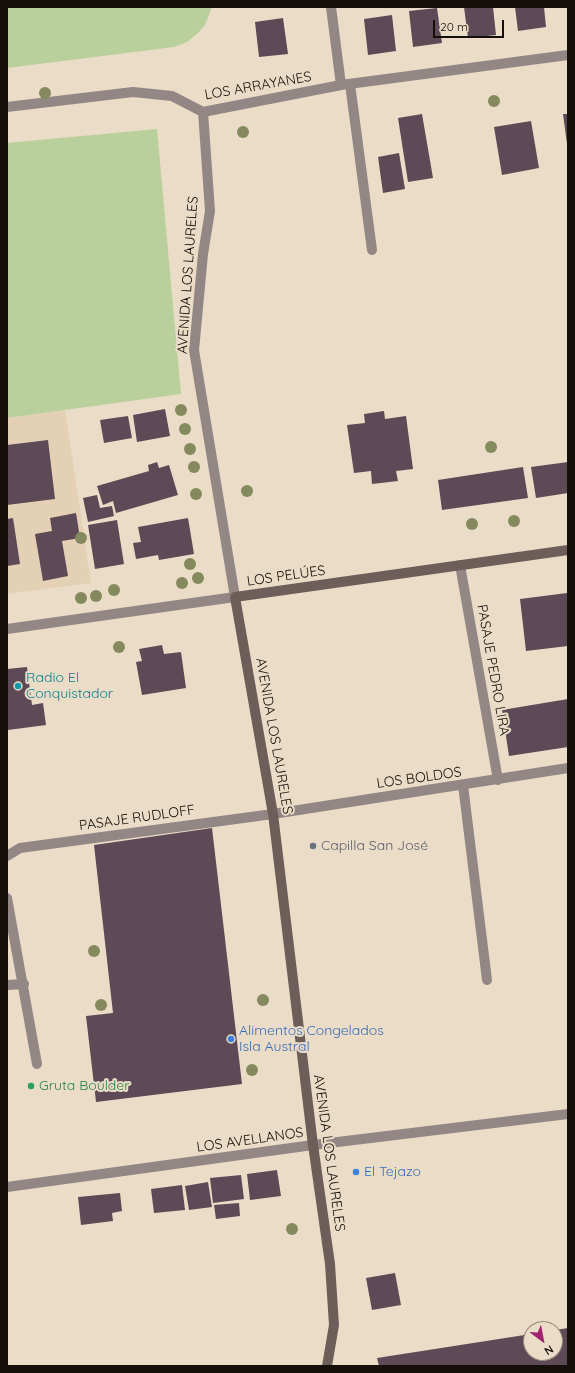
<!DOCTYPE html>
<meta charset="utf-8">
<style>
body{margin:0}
#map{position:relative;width:575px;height:1373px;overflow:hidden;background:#eadcc7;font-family:Quicksand,sans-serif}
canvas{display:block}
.frame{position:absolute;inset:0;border:8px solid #140f08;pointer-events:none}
.north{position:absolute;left:523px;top:1321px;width:40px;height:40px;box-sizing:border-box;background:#eadcc7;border:1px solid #948a7b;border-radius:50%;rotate:148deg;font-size:11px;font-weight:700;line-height:16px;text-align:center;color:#140f08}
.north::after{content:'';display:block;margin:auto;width:14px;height:18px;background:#a22171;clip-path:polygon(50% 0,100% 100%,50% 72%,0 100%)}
.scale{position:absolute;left:433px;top:20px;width:71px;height:18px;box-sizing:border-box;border:2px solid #140f08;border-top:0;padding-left:5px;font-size:12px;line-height:14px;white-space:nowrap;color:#140f08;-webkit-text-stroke:3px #eadcc7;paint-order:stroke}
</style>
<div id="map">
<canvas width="575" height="1373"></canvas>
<div class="frame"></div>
<div class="north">N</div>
<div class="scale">20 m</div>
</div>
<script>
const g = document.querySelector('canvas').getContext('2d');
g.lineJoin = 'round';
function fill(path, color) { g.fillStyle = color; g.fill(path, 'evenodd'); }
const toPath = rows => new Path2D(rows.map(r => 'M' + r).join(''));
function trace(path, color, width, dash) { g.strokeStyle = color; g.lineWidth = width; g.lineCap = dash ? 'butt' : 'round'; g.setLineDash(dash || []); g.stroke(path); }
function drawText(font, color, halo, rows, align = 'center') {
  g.font = font + ' Quicksand,sans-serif'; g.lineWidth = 4; g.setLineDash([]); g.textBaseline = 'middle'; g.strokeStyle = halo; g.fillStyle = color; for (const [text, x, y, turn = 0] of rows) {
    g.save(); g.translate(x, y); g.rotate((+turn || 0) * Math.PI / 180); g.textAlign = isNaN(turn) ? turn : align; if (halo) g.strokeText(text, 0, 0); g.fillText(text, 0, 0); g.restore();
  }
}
fill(toPath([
 [65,410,91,583,7,594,7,418]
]), '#e3d0b5');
fill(toPath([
 [7,7,212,7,205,25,197,34,187,42,174,47,7,68],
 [157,129,181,394,7,418,7,143]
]), '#b9d09d');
fill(toPath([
 [464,7,493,7,496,35,468,38],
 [515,7,544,7,546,27,518,31],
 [437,8,442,43,413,47,409,11],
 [392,15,396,51,368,55,364,19],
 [283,18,288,54,259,57,255,22],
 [422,114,433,178,408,182,398,118],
 [563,114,568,114,568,144,567,144],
 [531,121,539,168,502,175,494,127],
 [399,153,405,189,383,193,378,157],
 [165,409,170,436,137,442,133,415],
 [384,411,385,419,406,416,413,469,396,471,398,481,372,484,371,471,354,473,347,425,365,423,364,414],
 [128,416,132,438,104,443,100,420],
 [48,440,55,499,7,505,7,445],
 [157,462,159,468,169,465,178,495,116,513,113,501,103,505,97,486,149,471,148,465],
 [568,462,568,493,536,498,531,467],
 [523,467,528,498,442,510,438,480],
 [97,495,100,508,112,506,114,516,88,522,83,498],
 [76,513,80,538,62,541,68,576,43,581,35,534,52,531,50,518],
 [13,518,20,564,7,566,7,519],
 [188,518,194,554,159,560,158,555,136,559,133,543,141,542,138,527],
 [117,520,124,564,95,569,88,525],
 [567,593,568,646,526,651,520,599],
 [162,645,164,654,181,652,186,688,142,695,136,662,142,661,139,649],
 [27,667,32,705,43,703,46,725,8,730,7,669],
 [568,699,568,747,509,756,502,710],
 [212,828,242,1084,96,1102,86,1016,113,1013,94,845],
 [277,1170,281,1196,250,1200,247,1174],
 [241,1175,244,1199,213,1203,210,1178],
 [208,1182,212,1207,189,1210,185,1186],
 [182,1185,185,1210,154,1213,151,1189],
 [120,1193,122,1211,112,1213,113,1221,81,1225,78,1197],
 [239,1203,240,1216,216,1219,214,1205],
 [395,1273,401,1305,372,1310,366,1278],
 [568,1328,568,1366,379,1366,377,1358,531,1334,531,1353,555,1353,555,1330]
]), '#5d4a56');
trace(toPath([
 [331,7,341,85],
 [350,84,372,250],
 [7,107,133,92,172,96,203,112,341,85,568,55],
 [460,565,498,780],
 [7,629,235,597,194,350,203,254,210,211,203,112],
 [463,785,487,980],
 [7,856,20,848,273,814,568,768],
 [7,898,37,1064],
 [7,985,24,984],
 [7,1187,313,1145,568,1114]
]), '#938785', 10);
trace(toPath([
 [327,1366,334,1325,330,1264,313,1145,273,814,235,597,568,550]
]), '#6e5e5a', 10);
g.fillStyle = '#848a5e';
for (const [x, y] of [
 [45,93],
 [494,101],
 [243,132],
 [181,410],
 [185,429],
 [491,447],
 [190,449],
 [194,467],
 [247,491],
 [196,494],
 [514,521],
 [472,524],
 [81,538],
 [190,564],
 [198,578],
 [182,583],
 [114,590],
 [96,596],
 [81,598],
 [119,647],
 [94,951],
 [263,1000],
 [101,1005],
 [252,1070],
 [292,1229]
]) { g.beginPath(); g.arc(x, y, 6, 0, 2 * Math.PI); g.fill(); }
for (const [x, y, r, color] of [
 [18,686,4,"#0f9aa8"],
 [313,846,4,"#6b7280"],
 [231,1039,4,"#3f7fe0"],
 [31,1086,4,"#2e9e5b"],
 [356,1172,4,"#3f7fe0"]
]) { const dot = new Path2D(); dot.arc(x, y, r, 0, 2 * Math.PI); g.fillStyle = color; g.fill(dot); trace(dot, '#eadcc7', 1.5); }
drawText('14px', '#140f08', '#eadcc7', [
 ["LOS ARRAYANES",258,86,-10],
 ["AVENIDA LOS LAURELES",188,275,-86],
 ["LOS PELÚES",286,576,-8],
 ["PASAJE PEDRO LIRA",493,670,80],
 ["AVENIDA LOS LAURELES",274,736,80],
 ["LOS BOLDOS",419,778,-8],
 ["PASAJE RUDLOFF",137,818,-8],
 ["LOS AVELLANOS",250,1140,-8],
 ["AVENIDA LOS LAURELES",329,1153,82]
]);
drawText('14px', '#0d838f', '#eadcc7', [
 ["Radio El",26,678],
 ["Conquistador",26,694]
], 'left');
drawText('14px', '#5b616d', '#eadcc7', [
 ["Capilla San José",321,846]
], 'left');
drawText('14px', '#366cbe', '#eadcc7', [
 ["Alimentos Congelados",239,1031],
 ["Isla Austral",239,1047],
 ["El Tejazo",364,1172]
], 'left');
drawText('14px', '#27864d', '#eadcc7', [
 ["Gruta Boulder",39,1086]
], 'left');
</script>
